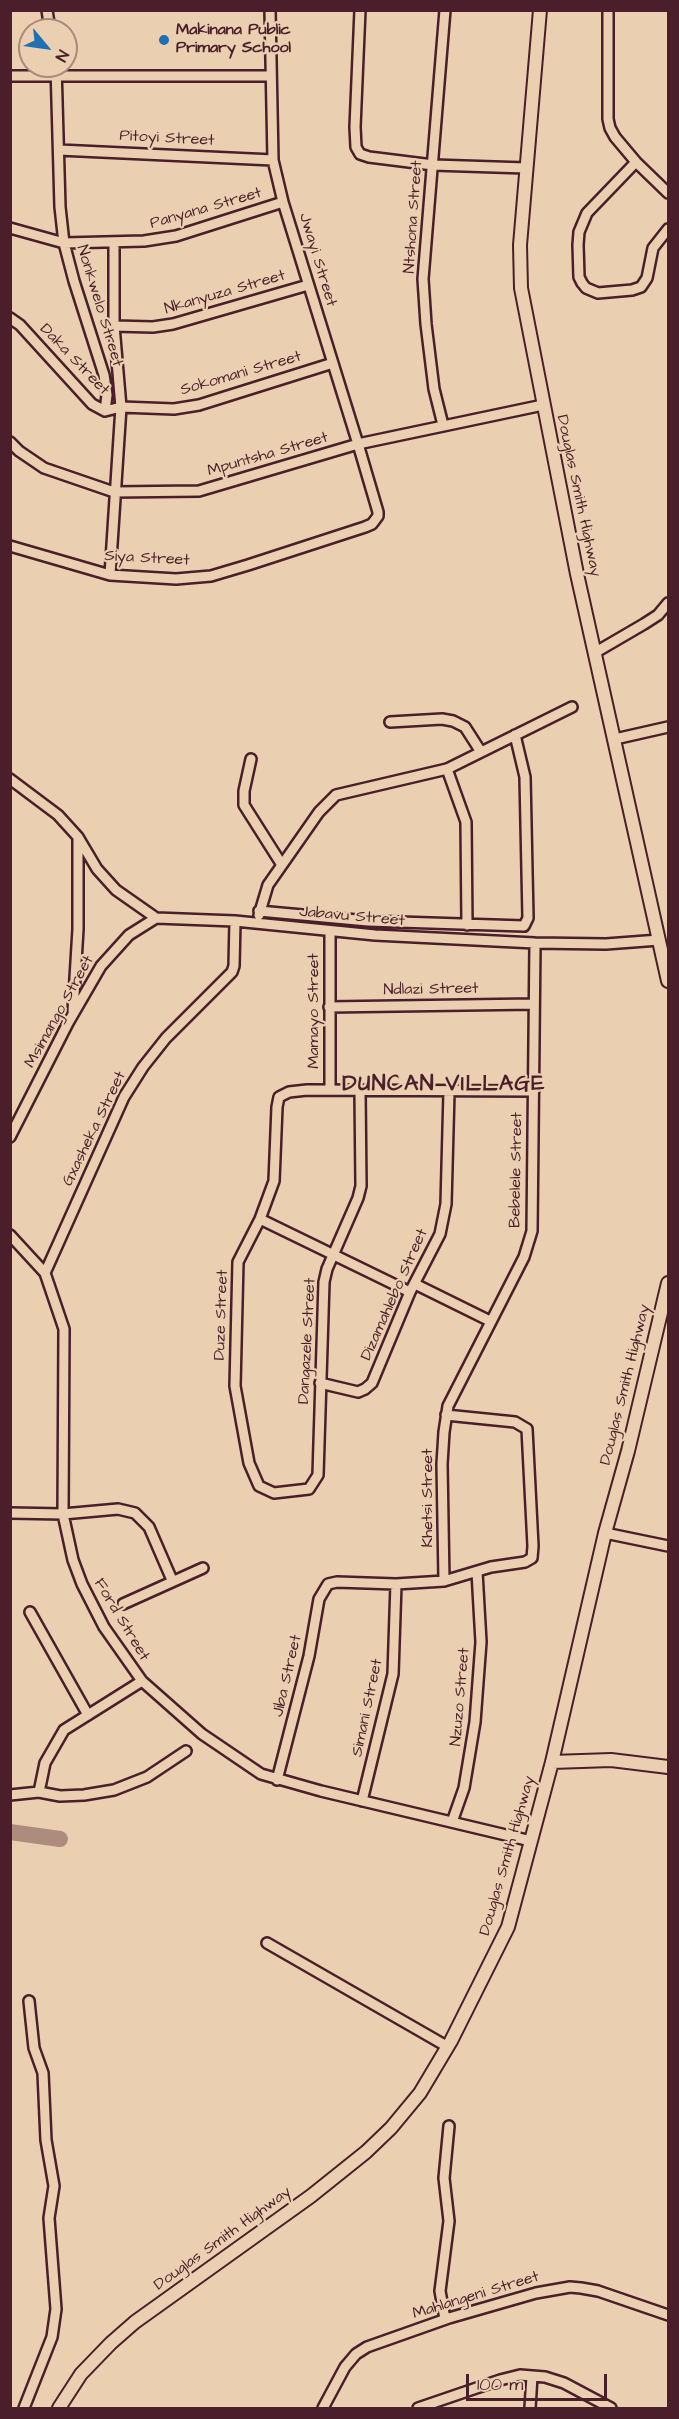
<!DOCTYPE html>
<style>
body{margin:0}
#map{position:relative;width:679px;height:2419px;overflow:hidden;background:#ead0b1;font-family:"Architects Daughter",sans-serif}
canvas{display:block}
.frame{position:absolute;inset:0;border:12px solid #4a1f2b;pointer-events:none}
.north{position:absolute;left:18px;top:18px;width:60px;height:60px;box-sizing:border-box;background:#ead0b1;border:2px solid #aa897b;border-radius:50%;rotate:119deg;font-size:16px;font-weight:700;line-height:24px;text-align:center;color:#4a1f2b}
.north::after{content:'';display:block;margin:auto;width:21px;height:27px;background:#1f6fb2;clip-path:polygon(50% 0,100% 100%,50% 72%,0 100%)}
.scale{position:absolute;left:466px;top:2374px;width:141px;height:27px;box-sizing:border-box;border:3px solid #4a1f2b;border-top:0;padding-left:8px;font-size:18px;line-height:21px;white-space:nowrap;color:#4a1f2b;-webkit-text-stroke:4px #ead0b1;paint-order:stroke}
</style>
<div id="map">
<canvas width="679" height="2419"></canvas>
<div class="frame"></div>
<div class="north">N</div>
<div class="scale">100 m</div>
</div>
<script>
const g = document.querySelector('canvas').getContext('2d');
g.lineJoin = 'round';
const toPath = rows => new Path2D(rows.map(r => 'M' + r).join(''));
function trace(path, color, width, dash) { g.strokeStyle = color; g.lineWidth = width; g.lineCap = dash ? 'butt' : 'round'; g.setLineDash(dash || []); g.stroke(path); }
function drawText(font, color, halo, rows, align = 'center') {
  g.font = font + ' "Architects Daughter",sans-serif'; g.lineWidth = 4.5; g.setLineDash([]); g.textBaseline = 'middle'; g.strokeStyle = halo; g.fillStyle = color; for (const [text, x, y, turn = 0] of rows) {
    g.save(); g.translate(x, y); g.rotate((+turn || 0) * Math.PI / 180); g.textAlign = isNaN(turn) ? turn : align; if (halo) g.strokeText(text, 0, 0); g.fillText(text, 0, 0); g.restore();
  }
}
trace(toPath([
 [10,1832,60,1839]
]), '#ad8c7e', 16);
const minor = toPath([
 [47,10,50,30],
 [360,10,355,127,356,147,360,154,369,157,433,165,526,168],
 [608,10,608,119,610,128,615,137,636,162,668,193],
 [56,66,60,207,64,243,74,281,104,375,107,395,105,411],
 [10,76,270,76],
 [59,150,273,160],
 [636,162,587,213,579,232,578,245,579,277,582,283,586,288,598,293,632,290,641,287,647,278,653,248,668,229],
 [10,228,64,243,144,241,176,236,283,202],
 [10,318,20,325,92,404,105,411,121,407,174,409,199,405,333,363],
 [114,326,153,327,173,324,308,285],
 [443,425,434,389,426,324,423,279,445,10],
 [10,442,19,451,44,468,114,492,199,491,358,444,543,405],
 [10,546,110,575,176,579,211,576,248,565,365,527,372,524,378,516,378,512,358,444,283,202,273,160,270,10],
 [110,575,121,407,114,326,114,243],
 [596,652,644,624,658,615,668,603],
 [390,722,442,719,453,721,465,727,481,752],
 [615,739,668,727],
 [251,759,244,791,244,805,282,865],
 [447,769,466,822,467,925],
 [10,779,58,815,78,837,97,869,116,890,156,918,235,921,375,935,535,943,606,944,659,940],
 [259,911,368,921,524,926,528,918,525,777,515,735],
 [259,915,268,885,319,812,336,795,447,769,572,707],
 [329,1007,533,1004],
 [73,1011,78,929,78,839],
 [330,1090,330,931],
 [360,1091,361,1186,358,1198,327,1269,324,1282,318,1475,309,1489,274,1493,259,1486,249,1463,235,1386,238,1262,260,1219,274,1181,277,1107,279,1097,289,1092,307,1090,534,1091],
 [10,1137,68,1023,101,966,129,935,156,918],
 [260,1219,410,1292],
 [10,1235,45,1273,64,1329,63,1514,73,1560,82,1584,104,1627,142,1681,202,1734,261,1774,321,1791,531,1841],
 [45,1273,124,1097,143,1067,166,1038,232,972,234,966,235,921],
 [415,1284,490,1321],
 [320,1383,358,1392,365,1389,372,1383,410,1292,440,1234,446,1204,449,1092],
 [10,1513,63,1514,118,1509,135,1513,149,1527,172,1580],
 [605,1533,668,1546],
 [444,1581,442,1464,444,1432,448,1406,524,1257,532,1231,535,943],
 [123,1604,203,1568],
 [30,1612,88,1715],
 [142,1681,64,1730,45,1763,39,1792,60,1796,84,1795,114,1790,147,1777,186,1751],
 [277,1780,309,1656,319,1599,328,1584,337,1582,396,1584,444,1581,491,1567,525,1562,532,1558,533,1546,527,1429,515,1422,446,1415],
 [10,1795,39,1792],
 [362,1801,393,1674,396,1584],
 [452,1822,464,1788,475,1722,481,1642,477,1572],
 [267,1943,448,2047],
 [445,2319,440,2291,449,2221,444,2178,449,2126],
 [24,2408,52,2337,56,2309,49,2218,54,2186,46,2140,43,2073,34,2048,29,2001],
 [323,2408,345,2367,356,2354,367,2347,449,2318,536,2293,570,2287,581,2288,598,2291,668,2315],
 [418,2408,500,2380,520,2375,545,2377,564,2383,611,2408],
 [530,2408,532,2376]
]);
const tertiary = toPath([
 [540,10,520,245,521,288,577,574,668,981],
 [552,1762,611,1760,668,1767],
 [59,2408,81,2374,111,2343,135,2322,311,2196,366,2152,391,2128,420,2093,451,2041,508,1927,552,1762,605,1533,628,1451,668,1283]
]);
trace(minor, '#4a1f2b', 14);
trace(tertiary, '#4a1f2b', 16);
trace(minor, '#ead0b1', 9);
trace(tertiary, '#ead0b1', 12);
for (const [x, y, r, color] of [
 [164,40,6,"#1f6fb2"]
]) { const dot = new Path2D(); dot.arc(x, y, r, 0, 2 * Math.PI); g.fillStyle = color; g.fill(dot); trace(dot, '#ead0b1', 2); }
drawText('bold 16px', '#4a1f2b', '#ead0b1', [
 ["Makinana Public",176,31],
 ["Primary School",176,49]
], 'left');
drawText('16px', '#4a1f2b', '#ead0b1', [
 ["Pitoyi Street",167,139,3],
 ["Panyana Street",206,209,-16],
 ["Ntshona Street",414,217,-86],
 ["Jwayi Street",317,260,73],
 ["Nkanyuza Street",225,293,-16],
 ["Nonkwelo Street",99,306,73],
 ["Daka Street",74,360,46],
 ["Sokomani Street",241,374,-16],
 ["Mpuntsha Street",268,455,-16],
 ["Douglas Smith Highway",578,496,78],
 ["Siya Street",147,559,3],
 ["Jabavu Street",352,917,5],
 ["Ndlazi Street",431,990,-1],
 ["Mamayo Street",315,1011,-90],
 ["Msimango Street",60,1012,-61],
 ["Gxasheka Street",95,1129,-64],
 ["Bebelele Street",517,1170,-89],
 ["Dizamahlebo Street",395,1295,-66],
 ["Duze Street",222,1315,-88],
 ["Dangazele Street",308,1341,-87],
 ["Douglas Smith Highway",626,1385,-76],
 ["Khetsi Street",429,1498,-90],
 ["Ford Street",121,1620,59],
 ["Jiba Street",288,1676,-77],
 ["Nzuzo Street",461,1697,-85],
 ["Simani Street",368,1708,-78],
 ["Douglas Smith Highway",508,1856,-74],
 ["Douglas Smith Highway",223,2239,-36],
 ["Mahlangeni Street",476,2296,-17]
]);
g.letterSpacing = '1.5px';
drawText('bold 22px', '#4a1f2b', '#ead0b1', [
 ["DUNCAN VILLAGE",444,1085]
]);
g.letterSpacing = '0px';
</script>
